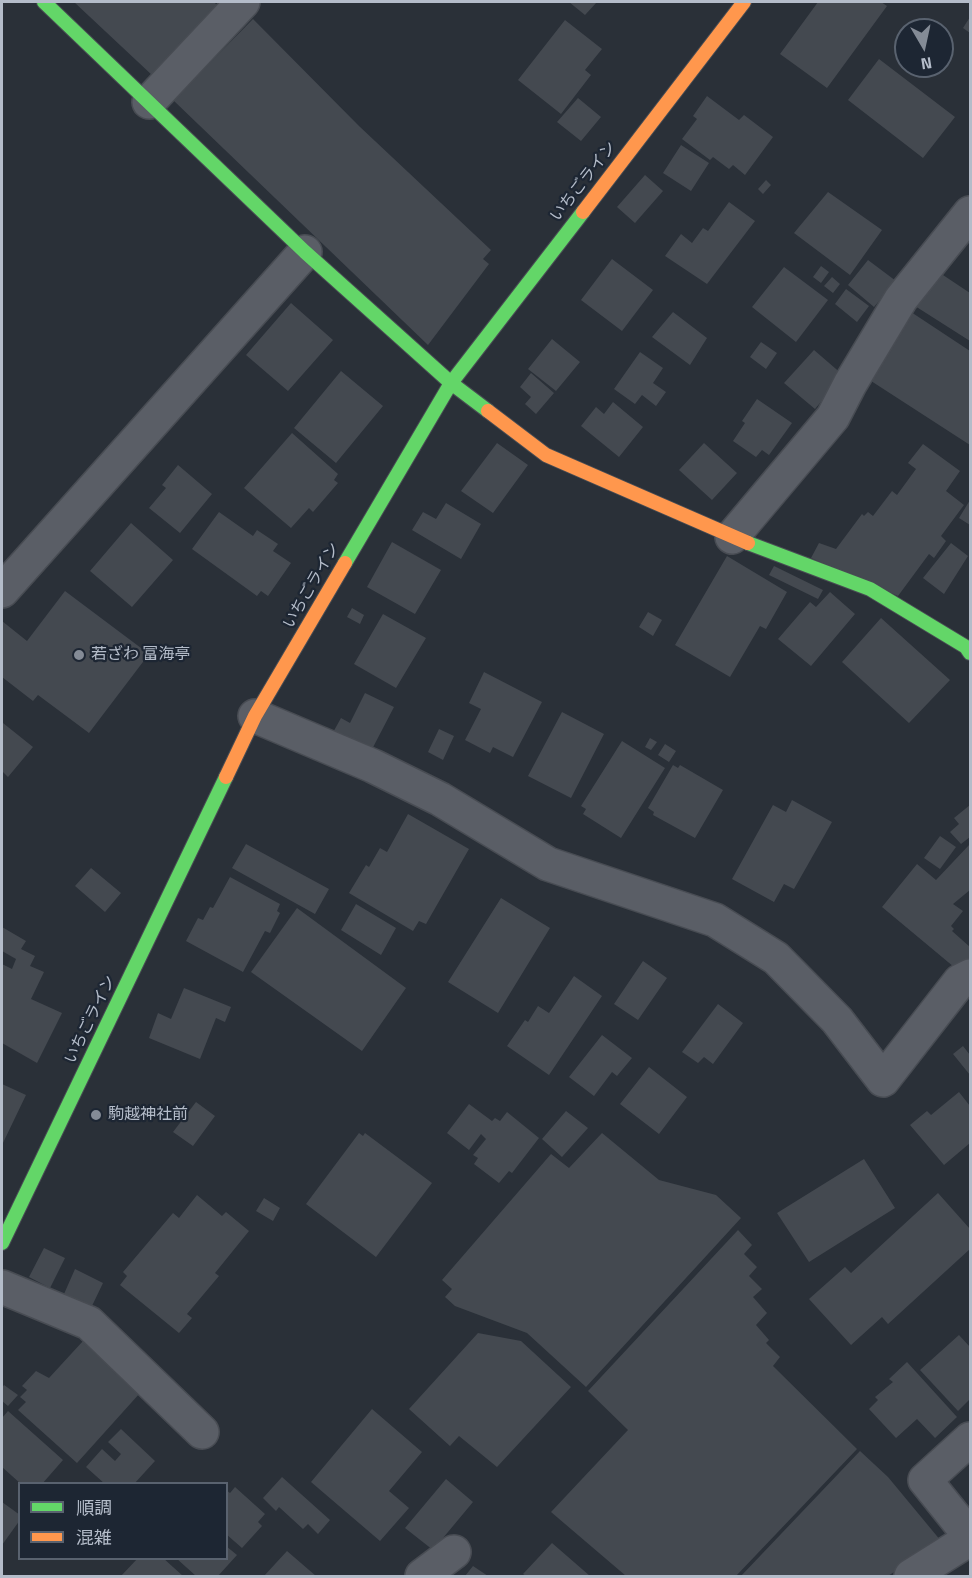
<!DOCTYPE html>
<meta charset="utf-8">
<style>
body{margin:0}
#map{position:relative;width:972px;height:1578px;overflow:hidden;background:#2a3038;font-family:"Titillium Web","Noto Sans JP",sans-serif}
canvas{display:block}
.frame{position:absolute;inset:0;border:3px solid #b4bcc9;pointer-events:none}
.legend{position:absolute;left:18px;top:1482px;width:210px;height:78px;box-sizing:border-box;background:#1d2633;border:2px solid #59626f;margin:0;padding:8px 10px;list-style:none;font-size:18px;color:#b4bcc9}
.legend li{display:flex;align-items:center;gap:12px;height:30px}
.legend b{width:30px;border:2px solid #59626f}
.north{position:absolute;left:894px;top:18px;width:60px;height:60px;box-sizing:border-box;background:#1d2633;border:2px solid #59626f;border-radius:50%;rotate:171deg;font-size:16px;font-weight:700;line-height:24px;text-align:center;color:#b4bcc9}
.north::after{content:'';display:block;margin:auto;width:21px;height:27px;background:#848b96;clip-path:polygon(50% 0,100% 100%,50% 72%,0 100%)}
</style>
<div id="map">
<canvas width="972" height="1578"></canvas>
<div class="frame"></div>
<ul class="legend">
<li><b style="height:8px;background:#63d668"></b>順調</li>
<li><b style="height:8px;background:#ff974d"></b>混雑</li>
</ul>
<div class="north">N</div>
</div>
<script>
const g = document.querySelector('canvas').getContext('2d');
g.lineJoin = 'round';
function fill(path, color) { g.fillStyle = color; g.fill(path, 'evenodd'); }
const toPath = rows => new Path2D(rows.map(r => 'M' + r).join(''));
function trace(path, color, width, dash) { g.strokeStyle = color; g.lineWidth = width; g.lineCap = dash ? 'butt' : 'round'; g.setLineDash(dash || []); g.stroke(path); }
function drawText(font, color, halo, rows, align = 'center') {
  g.font = font + ' "Titillium Web","Noto Sans JP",sans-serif'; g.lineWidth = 4.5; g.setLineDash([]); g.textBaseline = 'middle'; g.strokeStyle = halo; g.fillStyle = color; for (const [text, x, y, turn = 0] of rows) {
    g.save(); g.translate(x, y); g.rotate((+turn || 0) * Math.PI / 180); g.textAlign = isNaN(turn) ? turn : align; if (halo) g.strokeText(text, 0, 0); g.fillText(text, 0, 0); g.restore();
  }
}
fill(toPath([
 [74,2,214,2,219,7,153,76],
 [569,2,597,2,585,15],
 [818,2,881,2,887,6,827,88,780,54],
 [970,17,970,33,963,28],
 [253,19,359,126,491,250,483,259,489,264,428,345,173,100],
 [565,20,602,49,585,70,591,75,561,114,518,80],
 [879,59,955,117,923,158,848,100],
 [707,96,739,120,744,115,773,137,745,175,733,165,729,169,713,157,710,160,682,139,697,119,693,116],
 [578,98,601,117,581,141,557,122],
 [681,145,709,163,691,191,663,173],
 [645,175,663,191,635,223,617,207],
 [766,180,771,185,763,194,758,189],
 [828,192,882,230,850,275,794,233],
 [729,202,755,221,707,284,665,256,681,234,692,243,703,228,708,231],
 [612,259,653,290,622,331,581,300],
 [868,260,896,281,874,307,848,285],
 [821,266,829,272,821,283,813,277],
 [784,267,828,300,796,342,752,307],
 [937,271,970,293,970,341,915,306],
 [832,277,840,284,833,293,824,286],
 [846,289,869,306,857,322,835,304],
 [291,303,333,340,288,391,246,355],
 [673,312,707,338,690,365,652,337],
 [911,312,970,351,970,445,868,379],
 [552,339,580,362,556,391,528,369],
 [761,342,777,353,766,369,750,357],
 [814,350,843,375,815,409,784,383],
 [640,352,663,368,653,383,666,392,656,406,642,395,635,404,614,389],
 [341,371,383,406,336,463,294,428],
 [531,373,554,393,536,414,525,404,531,397,520,387],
 [757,399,792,423,769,455,762,450,756,457,733,441,745,423,742,421],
 [613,402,643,427,619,457,581,426,596,407,604,414],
 [292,433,338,474,334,480,338,483,313,512,309,508,291,528,244,488],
 [497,443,528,465,493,513,461,491],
 [704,443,737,473,712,500,679,470],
 [923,444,960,471,946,491,964,505,941,536,946,541,934,558,929,554,898,596,811,558,819,543,836,549,862,514,864,516,868,512,873,516,892,491,897,495,916,469,908,463],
 [178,465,212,494,180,533,149,508,166,488,162,485],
 [970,500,970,525,959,518],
 [446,503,481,524,461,559,412,530,423,512,436,519],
 [219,512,253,536,257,530,278,544,273,551,291,563,268,596,261,591,257,596,192,549],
 [131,523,173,560,132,607,90,571],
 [392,542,441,570,415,614,367,587],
 [951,543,968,556,944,594,923,578],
 [727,556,787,592,766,629,760,626,730,677,675,645],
 [774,566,823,590,818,599,769,575],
 [65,591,149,654,89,733,38,695,33,701,2,677,2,621,27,641],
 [830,592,855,614,811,666,778,639,810,602,816,607],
 [352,608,364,615,360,624,347,617],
 [648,612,662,620,653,636,639,627],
 [383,614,426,638,396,688,354,664],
 [881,618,950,680,909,723,842,662],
 [484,672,542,702,513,757,493,747,490,753,465,740,481,709,469,703],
 [365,693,394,707,369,755,331,736,341,718,350,723],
 [562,712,604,734,571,798,528,776],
 [3,723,33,747,8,777,2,771],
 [439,729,454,736,443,760,428,752],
 [650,738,657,742,651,750,645,747],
 [622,741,665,768,621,838,583,814,586,809,581,806],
 [665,744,676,751,669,762,658,755],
 [673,765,678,768,680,765,723,790,695,838,653,815,654,812,648,808],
 [792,800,832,822,794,889,784,884,774,902,732,879,773,805,786,812],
 [970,805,970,837,961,844,950,832,959,824,954,818],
 [408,814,469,849,426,924,419,921,413,931,349,893,366,865,369,867,380,848,387,852],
 [940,836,956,847,940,869,924,858],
 [246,844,329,889,315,914,232,868],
 [970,844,970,890,953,904,963,911,951,926,954,929,952,931,970,947,970,960,960,972,882,907,917,864,936,880],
 [91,868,121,893,105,912,75,886],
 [230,877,280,904,277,911,280,913,270,933,265,931,243,972,186,941,198,918,203,920,210,907,213,908],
 [501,898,550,928,498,1013,448,982],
 [356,904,396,928,381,955,341,930],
 [297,908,406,988,362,1051,251,972],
 [2,927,26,941,21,949,35,956,30,966,44,972,31,999,62,1013,37,1063,2,1043,2,964,12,969,16,959,2,951],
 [643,961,667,978,638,1020,614,1004],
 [574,976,602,996,549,1075,507,1046,525,1020,528,1022,538,1006,549,1013],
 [184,988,231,1007,225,1022,216,1018,200,1059,149,1038,158,1013,171,1019],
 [718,1004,743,1023,713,1064,704,1057,698,1063,682,1052],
 [602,1035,632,1058,617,1076,612,1072,594,1096,569,1077],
 [963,1046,970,1055,970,1075,953,1054],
 [649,1067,687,1097,659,1134,620,1104],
 [2,1084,26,1095,2,1145],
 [959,1092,970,1106,970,1143,944,1165,910,1125,927,1111,931,1115],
 [196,1102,215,1116,193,1146,173,1132],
 [469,1104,492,1121,495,1118,500,1121,507,1112,539,1138,512,1173,509,1171,499,1183,474,1164,478,1158,473,1155,486,1139,481,1134,469,1150,447,1133],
 [566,1111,588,1128,562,1157,542,1139],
 [359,1133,363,1136,365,1133,432,1183,376,1257,306,1204],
 [602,1133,659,1180,716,1195,741,1218,586,1387,527,1333,455,1306,445,1297,452,1289,442,1280,551,1154,569,1168],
 [864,1159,895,1208,809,1262,777,1213],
 [938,1193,970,1229,970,1249,888,1324,882,1317,851,1345,809,1299,845,1267,851,1273],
 [197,1195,222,1216,226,1212,249,1231,215,1273,219,1276,187,1314,192,1318,179,1333,120,1285,127,1276,123,1272,173,1213,179,1218],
 [264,1198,280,1208,273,1221,256,1211],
 [738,1230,752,1245,744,1254,757,1267,749,1276,762,1289,753,1297,767,1313,756,1325,769,1340,766,1343,780,1357,773,1366,857,1449,736,1576,626,1576,551,1512,628,1430,588,1391],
 [44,1248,65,1258,50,1288,29,1277],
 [75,1269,103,1283,91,1308,64,1294],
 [478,1333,521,1341,571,1387,497,1467,459,1436,450,1446,409,1409],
 [959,1335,970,1347,970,1399,958,1411,920,1370],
 [83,1341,140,1393,77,1463,18,1410,26,1402,20,1397,27,1390,22,1386,36,1371,49,1378],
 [907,1362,957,1417,935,1438,917,1419,896,1438,869,1409,878,1400,875,1397,893,1382,889,1379],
 [4,1385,18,1395,8,1406,2,1401,2,1388],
 [372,1409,422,1452,389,1491,409,1508,380,1541,311,1482],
 [8,1411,63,1460,42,1484,21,1484,2,1467,2,1418],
 [121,1429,155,1461,134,1484,105,1484,86,1467,102,1449,115,1461,121,1454,108,1442],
 [860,1451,888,1477,941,1541,888,1576,741,1576],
 [282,1477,330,1520,318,1534,308,1524,303,1529,279,1507,276,1511,263,1498],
 [446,1479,473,1502,433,1550,405,1528],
 [235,1487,265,1514,258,1522,262,1526,242,1548,226,1534,226,1490,230,1493],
 [2,1502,20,1515,20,1520,2,1545],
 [552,1543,590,1576,526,1576,523,1574],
 [226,1546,237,1555,218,1576,196,1576,176,1558,226,1558],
 [287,1551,316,1576,264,1576],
 [138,1558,163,1558,183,1576,121,1576],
 [473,1566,488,1576,465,1576]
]), '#444950');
const street = toPath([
 [149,102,243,2],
 [732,537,833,417,850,384,901,299,970,213],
 [2,591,305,252],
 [255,716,373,766,440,799,548,864,715,920,776,958,837,1020,883,1080,960,981,970,976],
 [2,1287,89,1323,202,1432],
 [970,1439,925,1480,970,1536],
 [422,1576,454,1552],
 [911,1576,970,1539]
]);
const fast = toPath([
 [44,2,305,252,451,383,488,411],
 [748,543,870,589,966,647,970,653],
 [345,563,451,383,583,212],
 [2,1243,226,777]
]);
const slow = toPath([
 [583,212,744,2],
 [488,411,546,455,748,543],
 [226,777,255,716,345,563]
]);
trace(street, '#484c53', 36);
trace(fast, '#484c53', 16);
trace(slow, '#484c53', 16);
trace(street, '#5a5e66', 33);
trace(fast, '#63d668', 14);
trace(slow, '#ff974d', 14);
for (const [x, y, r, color] of [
 [79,655,6,"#848b96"],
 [96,1115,6,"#848b96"]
]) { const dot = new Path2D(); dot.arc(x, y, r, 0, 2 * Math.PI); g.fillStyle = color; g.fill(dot); trace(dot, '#1d2633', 2); }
drawText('16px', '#b4bcc9', '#1d2633', [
 ["いちごライン",584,182,-52],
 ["いちごライン",312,586,-60],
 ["いちごライン",91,1020,-64]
]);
drawText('16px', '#b4bcc9', '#1d2633', [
 ["若ざわ 富海亭",91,655],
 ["駒越神社前",108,1115]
], 'left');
</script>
